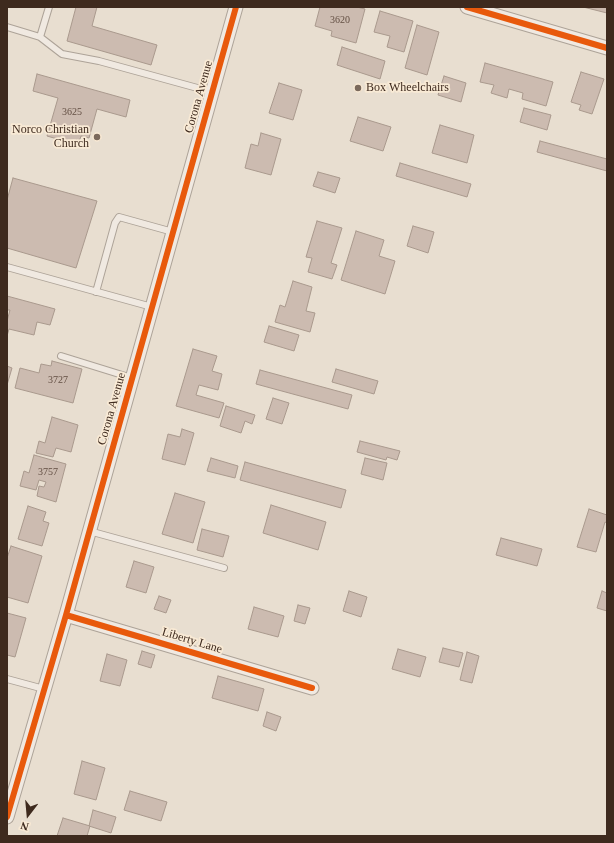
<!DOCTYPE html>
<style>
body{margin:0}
#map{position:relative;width:614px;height:843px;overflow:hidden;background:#e8ded0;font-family:Georgia,serif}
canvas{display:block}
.frame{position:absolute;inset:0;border:8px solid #3e2a1e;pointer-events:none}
.north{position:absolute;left:8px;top:795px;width:40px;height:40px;-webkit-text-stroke:3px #f9ead5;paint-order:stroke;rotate:196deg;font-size:11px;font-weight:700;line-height:16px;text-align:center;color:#3e2a1e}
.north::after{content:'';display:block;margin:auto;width:14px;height:18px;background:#3e2a1e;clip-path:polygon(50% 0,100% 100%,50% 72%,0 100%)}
</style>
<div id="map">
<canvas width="614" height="843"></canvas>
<div class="frame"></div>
<div class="north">N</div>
</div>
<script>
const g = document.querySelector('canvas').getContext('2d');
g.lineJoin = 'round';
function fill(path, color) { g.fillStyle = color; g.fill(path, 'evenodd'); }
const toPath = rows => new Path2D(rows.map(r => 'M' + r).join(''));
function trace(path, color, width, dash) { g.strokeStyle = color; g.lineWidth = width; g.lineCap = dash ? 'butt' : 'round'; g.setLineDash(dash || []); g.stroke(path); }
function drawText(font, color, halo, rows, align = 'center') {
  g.font = font + ' Georgia,serif'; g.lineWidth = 3.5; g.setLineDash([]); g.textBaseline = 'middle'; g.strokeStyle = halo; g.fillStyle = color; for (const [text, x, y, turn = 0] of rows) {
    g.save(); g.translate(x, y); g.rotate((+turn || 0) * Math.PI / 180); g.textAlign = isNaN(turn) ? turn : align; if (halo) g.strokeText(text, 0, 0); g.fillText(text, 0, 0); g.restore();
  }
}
const building = toPath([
 [76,7,97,7,92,26,157,45,151,65,67,41,76,7],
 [320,7,357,7,365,9,356,43,331,36,332,31,315,26,320,7],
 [583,7,607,7,607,13,583,7],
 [380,11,413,21,404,52,387,47,390,36,374,32,380,11],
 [417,25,439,32,427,75,405,68,417,25],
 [342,47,385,61,380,79,337,65,342,47],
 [485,63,553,82,546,106,522,99,523,93,509,89,507,98,491,93,494,85,480,82,485,63],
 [581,72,604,79,592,114,579,110,581,105,571,102,581,72],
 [37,74,130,100,126,117,97,109,89,138,81,136,78,145,47,136,58,98,33,91,37,74],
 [444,76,466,83,461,102,438,95,444,76],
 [279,83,302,90,293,120,269,113,279,83],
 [524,108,551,115,547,130,520,122,524,108],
 [358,117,391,127,383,151,350,141,358,117],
 [440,125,474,135,467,163,432,153,440,125],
 [261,133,281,139,271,175,245,168,251,144,258,146,261,133],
 [540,141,607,159,607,171,537,152,540,141],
 [400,163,471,184,467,197,396,176,400,163],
 [318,172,340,178,335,193,313,186,318,172],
 [13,178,97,201,76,268,7,248,7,200,13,178],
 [317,221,342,228,331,263,337,265,332,279,308,272,312,258,306,257,317,221],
 [413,226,434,232,428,253,407,246,413,226],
 [356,231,384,240,379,256,395,261,385,294,341,280,356,231],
 [293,281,312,287,306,311,315,313,310,332,275,322,280,305,285,307,293,281],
 [7,296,55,309,50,325,37,322,34,335,9,329,7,336,7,321,10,310,7,310,7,296],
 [269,326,299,335,294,351,264,342,269,326],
 [193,349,217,356,212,371,222,374,218,390,199,385,196,395,224,403,219,418,176,406,193,349],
 [52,361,82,369,73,403,15,388,20,368,39,373,41,364,51,366,52,361],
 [7,366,12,368,7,385,7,366],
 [336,369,378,381,374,394,332,382,336,369],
 [260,370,352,395,348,409,256,384,260,370],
 [273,398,289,403,282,424,266,419,273,398],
 [226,406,255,415,252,424,245,421,241,433,220,426,226,406],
 [52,417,78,425,71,452,56,448,53,457,36,453,39,441,45,443,52,417],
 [182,429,194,433,185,465,162,459,168,434,180,437,182,429],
 [360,441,400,451,397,460,387,457,386,460,357,452,360,441],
 [34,455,66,464,56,502,37,496,39,486,44,487,46,482,39,480,36,490,20,486,24,471,29,473,34,455],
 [211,458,238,466,235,478,207,471,211,458],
 [365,458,387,463,383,480,361,474,365,458],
 [245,462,346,490,341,508,240,480,245,462],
 [175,493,205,502,193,543,162,534,175,493],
 [271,505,326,522,318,550,263,533,271,505],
 [28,506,46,512,43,521,49,523,42,546,18,539,28,506],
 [589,509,607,515,607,523,605,522,596,552,577,547,589,509],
 [202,529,229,536,223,557,197,550,202,529],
 [501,538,542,549,537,566,496,555,501,538],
 [11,546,42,556,28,603,7,597,7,558,11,546],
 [134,561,154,567,146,593,126,587,134,561],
 [349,591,367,597,361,617,343,611,349,591],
 [602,591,607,593,607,611,597,608,602,591],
 [159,596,171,600,166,613,154,609,159,596],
 [298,605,310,608,305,624,294,621,298,605],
 [254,607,284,616,278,637,248,629,254,607],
 [7,613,26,618,15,657,7,655,7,613],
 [443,648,463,653,459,667,439,662,443,648],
 [398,649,426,657,420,677,392,669,398,649],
 [142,651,155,655,151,668,138,664,142,651],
 [467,652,479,656,472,683,460,680,467,652],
 [107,654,127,660,120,686,100,681,107,654],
 [218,676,264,689,258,711,212,698,218,676],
 [267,712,281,717,276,731,263,726,267,712],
 [82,761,105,768,96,800,74,794,82,761],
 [130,791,167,802,161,821,124,810,130,791],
 [93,810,116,817,111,833,89,826,93,810],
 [63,818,90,826,87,836,57,836,63,818]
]);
fill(building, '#ccbbb0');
trace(building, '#a9998d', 1);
const lane = toPath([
 [7,27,40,37,62,54,99,61,212,92],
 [40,37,49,7],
 [7,267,152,307],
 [96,292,115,223,119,217,173,232],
 [61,356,132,378],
 [89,531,224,568],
 [7,679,44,689]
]);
const street = toPath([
 [467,7,607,48],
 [66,615,312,688],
 [7,817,66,615,236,7]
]);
trace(lane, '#ada398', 8);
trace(street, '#ada398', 15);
trace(lane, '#f0e9e1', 6);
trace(street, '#f0e9e1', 13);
trace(toPath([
 [467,7,607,48],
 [66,615,312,688],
 [7,817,66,615,236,7]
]), '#e8590c', 6);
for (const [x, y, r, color] of [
 [358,88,4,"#7a695c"],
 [97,137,4,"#7a695c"]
]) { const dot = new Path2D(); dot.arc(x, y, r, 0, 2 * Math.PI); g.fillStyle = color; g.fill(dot); trace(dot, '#f9ead5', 1.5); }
drawText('10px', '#624e42', null, [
 ["3620",340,20],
 ["3625",72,112],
 ["3727",58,380],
 ["3757",48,472]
]);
drawText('12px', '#3e2a1e', '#f9ead5', [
 ["Box Wheelchairs",366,88],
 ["Norco Christian",89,130,"right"],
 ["Church",89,144,"right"]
], 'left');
drawText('12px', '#3e2a1e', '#f9ead5', [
 ["Corona Avenue",199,97,-74],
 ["Corona Avenue",112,409,-74],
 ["Liberty Lane",192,641,17]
]);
</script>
